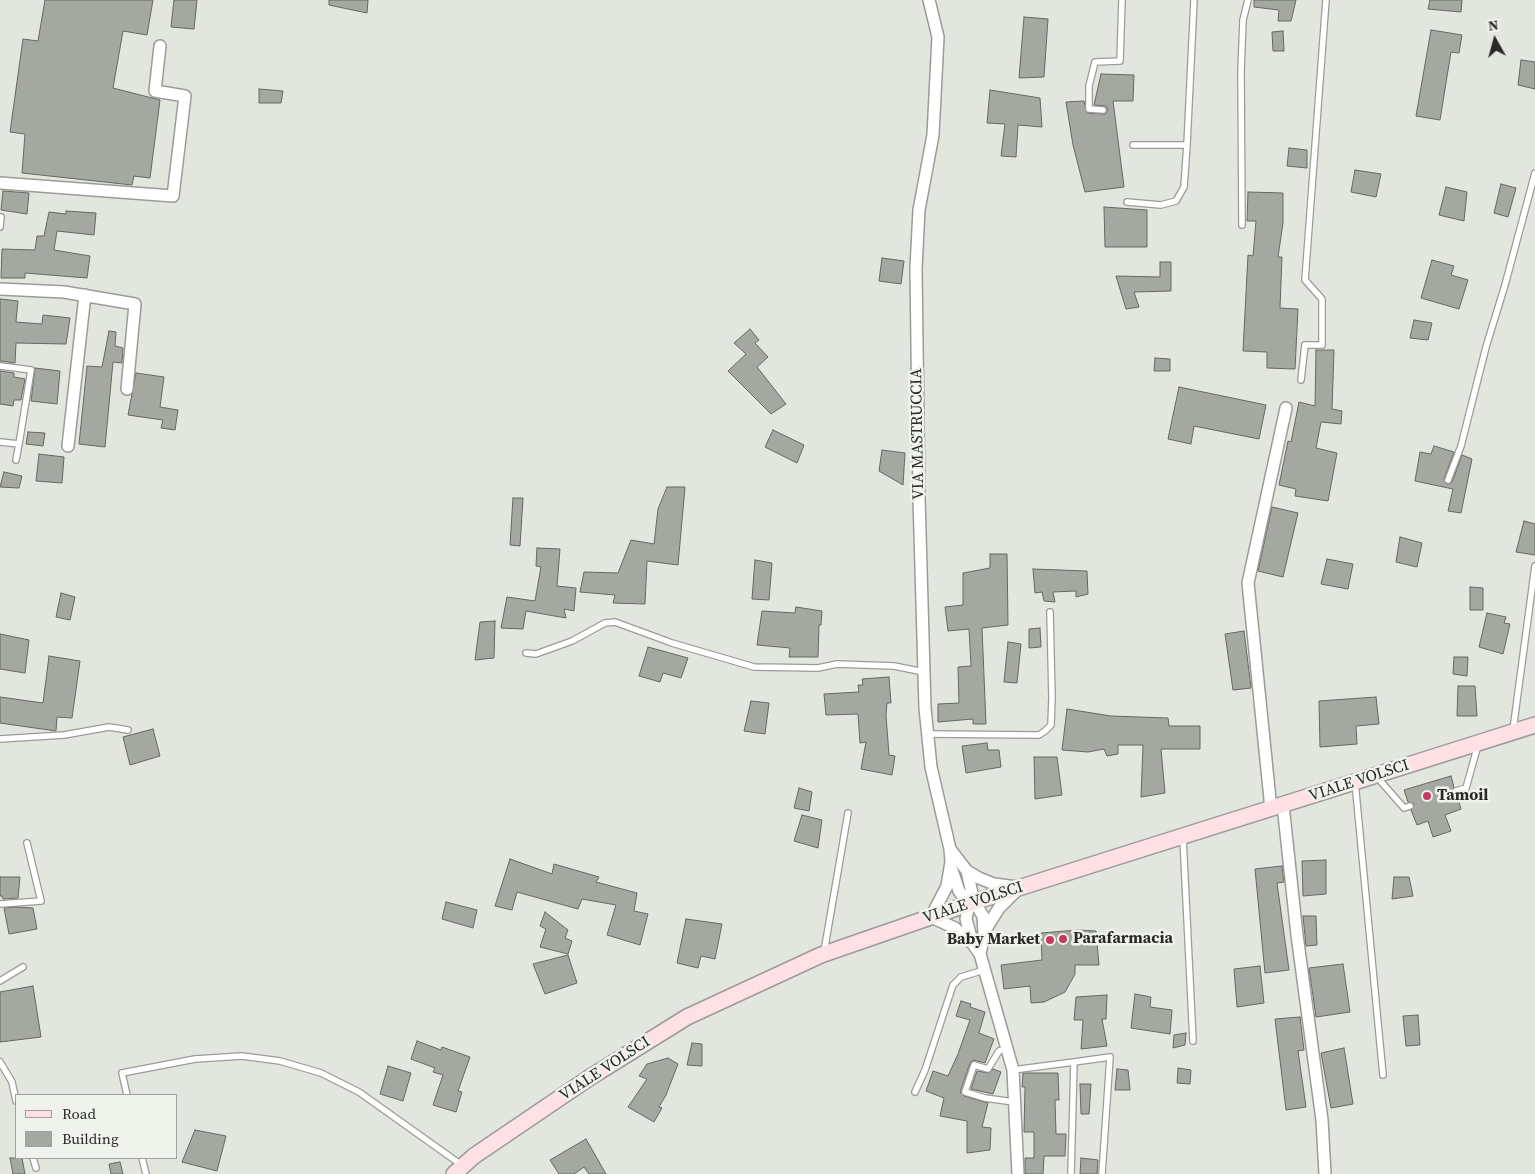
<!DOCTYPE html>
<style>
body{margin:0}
#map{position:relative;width:1535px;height:1174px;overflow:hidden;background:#e2e6de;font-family:"Source Serif 4",serif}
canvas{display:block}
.legend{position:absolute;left:15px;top:1094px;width:162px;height:65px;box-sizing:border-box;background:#eff3eb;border:1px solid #9fa29c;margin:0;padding:6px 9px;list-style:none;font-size:15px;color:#282926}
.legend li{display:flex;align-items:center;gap:10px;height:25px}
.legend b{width:25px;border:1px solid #9fa29c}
.north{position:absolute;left:1470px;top:15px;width:50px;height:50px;-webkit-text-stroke:4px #eff3eb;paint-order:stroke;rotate:353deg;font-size:14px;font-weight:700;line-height:20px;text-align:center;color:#282926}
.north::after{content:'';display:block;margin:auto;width:18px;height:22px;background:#282926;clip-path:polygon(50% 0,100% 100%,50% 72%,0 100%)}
</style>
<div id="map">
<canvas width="1535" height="1174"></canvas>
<ul class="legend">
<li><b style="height:6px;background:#fee0e5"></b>Road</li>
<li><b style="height:14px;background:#a4a8a0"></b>Building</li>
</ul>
<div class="north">N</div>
</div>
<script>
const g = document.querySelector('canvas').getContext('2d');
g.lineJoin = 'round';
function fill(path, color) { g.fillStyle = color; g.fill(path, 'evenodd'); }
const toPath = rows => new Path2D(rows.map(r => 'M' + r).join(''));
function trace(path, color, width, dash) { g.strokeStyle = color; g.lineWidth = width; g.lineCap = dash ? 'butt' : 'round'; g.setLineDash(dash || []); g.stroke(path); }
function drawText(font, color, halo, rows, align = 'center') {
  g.font = font + ' "Source Serif 4",serif'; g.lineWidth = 5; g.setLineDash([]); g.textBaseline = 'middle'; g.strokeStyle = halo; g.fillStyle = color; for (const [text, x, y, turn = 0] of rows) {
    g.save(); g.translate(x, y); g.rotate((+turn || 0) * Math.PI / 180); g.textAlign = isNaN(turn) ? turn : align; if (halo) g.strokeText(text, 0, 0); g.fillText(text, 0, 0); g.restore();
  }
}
const building = toPath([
 [45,0,153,0,147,35,123,31,113,88,160,100,150,178,134,176,132,185,22,173,25,134,10,132,23,39,38,41,45,0],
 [174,0,197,0,194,29,171,27,174,0],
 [329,0,368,0,367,13,329,5,329,0],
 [1254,0,1296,0,1291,21,1278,21,1279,10,1254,7,1254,0],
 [1430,0,1462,0,1461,12,1428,9,1430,0],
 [1024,17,1048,19,1044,77,1019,78,1024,17],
 [1431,30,1462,35,1459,53,1451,52,1440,120,1416,116,1431,30],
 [1283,31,1284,51,1273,51,1272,32,1283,31],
 [1521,60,1535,62,1535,89,1518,85,1521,60],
 [1101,74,1134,75,1133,101,1113,101,1124,187,1085,192,1073,145,1066,102,1084,101,1087,113,1105,114,1108,110,1106,106,1094,105,1101,74],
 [259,89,283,91,281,103,259,103,259,89],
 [990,90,1040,98,1042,127,1018,125,1016,157,1001,156,1005,124,987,123,990,90],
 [1289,148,1307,150,1307,168,1287,166,1289,148],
 [1355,170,1381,174,1376,197,1351,192,1355,170],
 [1501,184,1516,188,1508,217,1494,213,1501,184],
 [1446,187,1467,192,1464,221,1439,215,1446,187],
 [3,191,29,193,27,214,1,210,3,191],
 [1248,192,1283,193,1283,223,1278,257,1282,257,1280,308,1298,309,1295,369,1267,368,1267,352,1243,351,1248,255,1253,256,1256,221,1247,221,1248,192],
 [1104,207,1147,210,1147,247,1105,247,1104,207],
 [66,211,96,213,94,235,57,231,54,250,90,256,87,278,25,273,25,278,1,278,2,249,35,250,37,236,44,236,49,212,66,214,66,211],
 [882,258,904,261,901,284,879,281,882,258],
 [1432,260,1454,266,1451,275,1468,280,1459,309,1421,298,1432,260],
 [1160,262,1171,262,1171,291,1134,292,1139,307,1126,309,1116,276,1160,277,1160,262],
 [0,299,18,301,16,322,42,324,43,315,70,318,66,344,16,343,15,363,0,361,0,299],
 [1414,320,1432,323,1428,340,1410,338,1414,320],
 [750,329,759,340,755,343,768,357,757,367,786,404,771,414,728,371,746,354,734,343,750,329],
 [109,331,116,332,115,346,123,348,122,363,113,362,105,447,79,444,87,366,102,367,109,331],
 [1316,350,1334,350,1332,409,1342,411,1341,424,1321,422,1316,448,1337,453,1328,501,1295,496,1296,489,1279,485,1288,441,1291,442,1299,402,1315,406,1316,350],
 [1155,358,1170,359,1170,371,1154,371,1155,358],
 [35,368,60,371,57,404,31,401,35,368],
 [0,371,14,373,14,377,25,379,21,400,14,400,13,406,0,404,0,371],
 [136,373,164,377,160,407,178,410,175,430,161,428,163,420,128,415,136,373],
 [1179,387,1266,405,1259,439,1194,426,1191,444,1168,439,1179,387],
 [773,430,804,445,797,463,765,447,773,430],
 [28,432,45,433,43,446,26,444,28,432],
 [1434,446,1454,452,1444,479,1447,484,1452,482,1462,455,1472,459,1461,513,1448,511,1453,489,1415,481,1420,452,1431,454,1434,446],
 [882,450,905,453,903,485,879,471,882,450],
 [39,454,64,457,62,483,36,481,39,454],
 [4,472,22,476,19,488,0,487,4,472],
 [667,487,685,487,678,565,647,561,645,604,613,603,615,595,580,592,584,572,618,573,631,540,654,544,658,509,667,487],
 [513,498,523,498,520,546,510,545,513,498],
 [1272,507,1298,513,1283,577,1258,571,1272,507],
 [1524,521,1535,524,1535,555,1516,552,1524,521],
 [1400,537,1422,543,1417,567,1396,562,1400,537],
 [537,548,560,549,557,586,576,588,574,611,564,609,566,618,526,611,523,629,501,628,507,597,535,601,541,567,536,566,537,548],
 [990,554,1007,554,1008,625,982,628,986,724,973,724,973,719,938,722,938,704,959,703,958,667,971,666,969,629,948,631,945,607,963,605,963,573,990,568,990,554],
 [1327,559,1353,564,1348,589,1321,584,1327,559],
 [755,560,772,563,769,600,752,599,755,560],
 [1033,569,1087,571,1088,594,1076,597,1076,591,1053,592,1055,602,1044,601,1042,592,1035,593,1033,569],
 [1470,587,1483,588,1483,610,1470,610,1470,587],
 [61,593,75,597,70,620,56,617,61,593],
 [796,607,822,611,821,625,819,625,818,657,789,657,790,648,757,645,762,611,795,613,796,607],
 [1487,613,1506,617,1504,623,1510,624,1503,654,1479,647,1487,613],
 [495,621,494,658,475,660,480,622,495,621],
 [1040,628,1041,647,1029,648,1029,629,1040,628],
 [1244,631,1251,688,1233,690,1225,634,1244,631],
 [0,634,29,640,25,673,0,669,0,634],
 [1008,642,1021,644,1017,683,1004,682,1008,642],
 [648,647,688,658,681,678,663,673,660,682,639,676,648,647],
 [49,656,80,661,72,718,57,717,56,731,0,723,0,697,43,703,49,656],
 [1454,657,1468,657,1467,676,1453,674,1454,657],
 [889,677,891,703,887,703,886,715,889,755,895,756,892,775,861,769,866,742,860,743,858,714,826,715,824,694,859,692,858,685,863,685,862,679,889,677],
 [1458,686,1475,686,1477,716,1457,716,1458,686],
 [1376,697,1379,724,1356,726,1357,744,1320,747,1319,701,1376,697],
 [751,701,769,703,765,734,744,731,751,701],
 [1067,709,1111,716,1168,718,1169,726,1200,726,1200,749,1161,749,1165,793,1141,797,1143,745,1118,745,1118,754,1107,756,1104,749,1088,752,1062,750,1067,709],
 [153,729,160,756,130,765,123,737,153,729],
 [987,743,988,750,999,750,1001,767,966,773,962,746,987,743],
 [1034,757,1057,757,1062,795,1035,799,1034,757],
 [1451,776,1454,787,1452,793,1457,796,1461,809,1445,815,1451,831,1433,837,1428,821,1417,825,1411,810,1414,804,1408,802,1404,790,1451,776],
 [799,788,812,792,809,811,794,808,799,788],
 [802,815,822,820,818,848,794,841,802,815],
 [510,859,552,874,554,864,599,877,596,882,637,893,634,911,648,914,640,945,607,935,616,905,582,899,578,909,517,892,512,910,495,906,510,859],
 [1326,860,1326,894,1303,896,1302,861,1326,860],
 [1282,866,1284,882,1277,883,1289,970,1265,973,1255,869,1282,866],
 [0,877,20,877,18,898,3,899,2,896,0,896,0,877],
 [1394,877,1409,877,1413,896,1392,899,1394,877],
 [446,902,477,910,473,928,442,919,446,902],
 [17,907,33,908,37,929,9,934,4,908,17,907],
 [545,912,568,930,565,938,572,941,568,954,540,947,546,929,540,926,545,912],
 [1303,916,1316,916,1317,945,1306,946,1303,916],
 [686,919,722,924,715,959,701,956,698,968,677,963,686,919],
 [1078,930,1096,931,1099,965,1075,965,1075,974,1065,992,1044,1002,1031,1003,1030,986,1004,989,1001,965,1042,960,1041,933,1078,930],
 [568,955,577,983,545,994,533,964,568,955],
 [1343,964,1350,1012,1316,1017,1309,968,1343,964],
 [1260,966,1264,1003,1237,1007,1234,969,1260,966],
 [33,986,41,1037,0,1042,0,992,33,986],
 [1135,994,1151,997,1150,1007,1172,1010,1170,1034,1131,1028,1135,994],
 [1107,995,1106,1019,1102,1019,1107,1046,1081,1049,1083,1020,1074,1020,1076,997,1107,995],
 [961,1001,971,1004,970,1007,985,1012,979,1033,994,1039,985,1063,973,1060,970,1063,960,1092,964,1096,988,1103,982,1127,991,1128,990,1150,967,1153,967,1121,940,1116,944,1098,926,1091,933,1071,948,1076,958,1054,970,1020,956,1016,961,1001],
 [1418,1015,1420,1045,1406,1046,1403,1016,1418,1015],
 [1300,1017,1304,1050,1298,1051,1306,1107,1286,1110,1275,1019,1300,1017],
 [1186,1033,1185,1045,1173,1048,1174,1035,1186,1033],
 [417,1041,441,1050,442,1047,470,1057,458,1091,462,1092,456,1112,433,1105,443,1075,433,1072,435,1068,411,1059,417,1041],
 [692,1043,702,1044,702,1066,687,1065,692,1043],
 [1344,1048,1353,1104,1331,1108,1321,1053,1344,1048],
 [668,1058,678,1064,666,1095,659,1107,662,1108,654,1122,628,1107,647,1079,639,1076,647,1064,668,1058],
 [388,1066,411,1073,403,1101,380,1094,388,1066],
 [1178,1068,1191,1070,1190,1084,1177,1083,1178,1068],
 [993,1069,1001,1072,993,1094,971,1089,977,1071,989,1073,993,1069],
 [1117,1069,1128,1070,1130,1090,1115,1090,1117,1069],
 [1023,1073,1058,1073,1059,1100,1055,1100,1056,1134,1066,1134,1065,1156,1044,1156,1043,1174,1025,1174,1025,1158,1034,1158,1034,1132,1024,1132,1025,1087,1022,1087,1023,1073],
 [1080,1084,1091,1084,1089,1114,1081,1114,1080,1084],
 [195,1130,226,1136,217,1171,182,1162,195,1130],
 [586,1139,606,1174,589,1174,584,1167,574,1174,559,1174,550,1160,586,1139],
 [10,1158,22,1158,25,1174,13,1174,10,1158],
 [1081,1158,1098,1160,1097,1174,1080,1174,1081,1158],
 [120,1162,123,1174,111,1174,109,1164,120,1162]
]);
fill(building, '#a4a8a0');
trace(building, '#656861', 1);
const service = toPath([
 [1103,110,1089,109,1089,86,1095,62,1120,61,1122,0],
 [1133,145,1187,145,1194,0],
 [1127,202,1161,205,1176,201,1184,187,1187,145],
 [1242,225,1241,72,1243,20,1248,0],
 [0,227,1,217],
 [0,366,31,370,19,444],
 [1301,380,1305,345,1322,345,1322,299,1305,280,1326,0],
 [0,442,19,444,16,460],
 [1448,480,1461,446,1486,347,1505,285,1535,173],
 [526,653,536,654,572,641,605,623,615,622,672,643,754,667,818,668,837,664,894,666,924,672],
 [1513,730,1535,566],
 [928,734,1039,735,1045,731,1051,725,1052,698,1050,612],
 [0,739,64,735,109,727,128,730],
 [1377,777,1404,808,1410,806],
 [1355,782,1383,1075],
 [1456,791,1466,788,1478,745],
 [1183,838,1193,1041],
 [0,904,41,901,27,843],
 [824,952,848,813],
 [0,981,23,967],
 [1007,1048,999,1051,988,1069,974,1065,965,1092,985,1098,1014,1102],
 [0,1062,12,1082,16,1101],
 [1074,1062,1110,1057,1102,1174],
 [1013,1070,1074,1062,1071,1174],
 [915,1092,925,1070,953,985,961,977,984,970],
 [127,1095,122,1073,195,1059,242,1056,280,1061,321,1073,359,1092,463,1166],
 [33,1158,36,1168],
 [142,1158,146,1174]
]);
const minor = toPath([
 [929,0,938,37,933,135,919,210,916,268,919,498,925,708,931,767,950,849,951,862,947,886,931,917,955,928,973,944,980,954],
 [0,183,173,196,185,96,155,91,160,46],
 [0,289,64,292,135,304,127,389],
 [68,446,85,295],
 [1283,805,1297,935,1322,1120,1325,1174],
 [1271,809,1248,583,1286,408],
 [950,849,967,871,979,878,994,884,1017,887],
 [952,870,959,891,969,904,966,919,972,941],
 [967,871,974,902,983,916,984,934,980,954,1013,1070,1018,1174],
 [984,932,999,908,1017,890]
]);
const secondary = toPath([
 [454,1174,474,1156,589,1078,687,1017,821,955,974,902,1535,725]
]);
trace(service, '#999d96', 8);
trace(minor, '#999d96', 14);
trace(secondary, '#999d96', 18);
trace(service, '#fff', 5.5);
trace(minor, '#fff', 11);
trace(secondary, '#fee0e5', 15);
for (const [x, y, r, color] of [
 [1427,796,5,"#c7385f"],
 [1063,939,5,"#c7385f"],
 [1050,940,5,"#c7385f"]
]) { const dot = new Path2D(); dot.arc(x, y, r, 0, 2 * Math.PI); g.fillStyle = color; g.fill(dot); trace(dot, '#eff3eb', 2); }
drawText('16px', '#282926', '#eff3eb', [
 ["VIA MASTRUCCIA",918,434,-91],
 ["VIALE VOLSCI",1359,781,-18],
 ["VIALE VOLSCI",973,903,-18],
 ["VIALE VOLSCI",605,1069,-33]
]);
drawText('bold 16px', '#282926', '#eff3eb', [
 ["Tamoil",1437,796],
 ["Parafarmacia",1073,939],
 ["Baby Market",1040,940,"right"]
], 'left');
</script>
